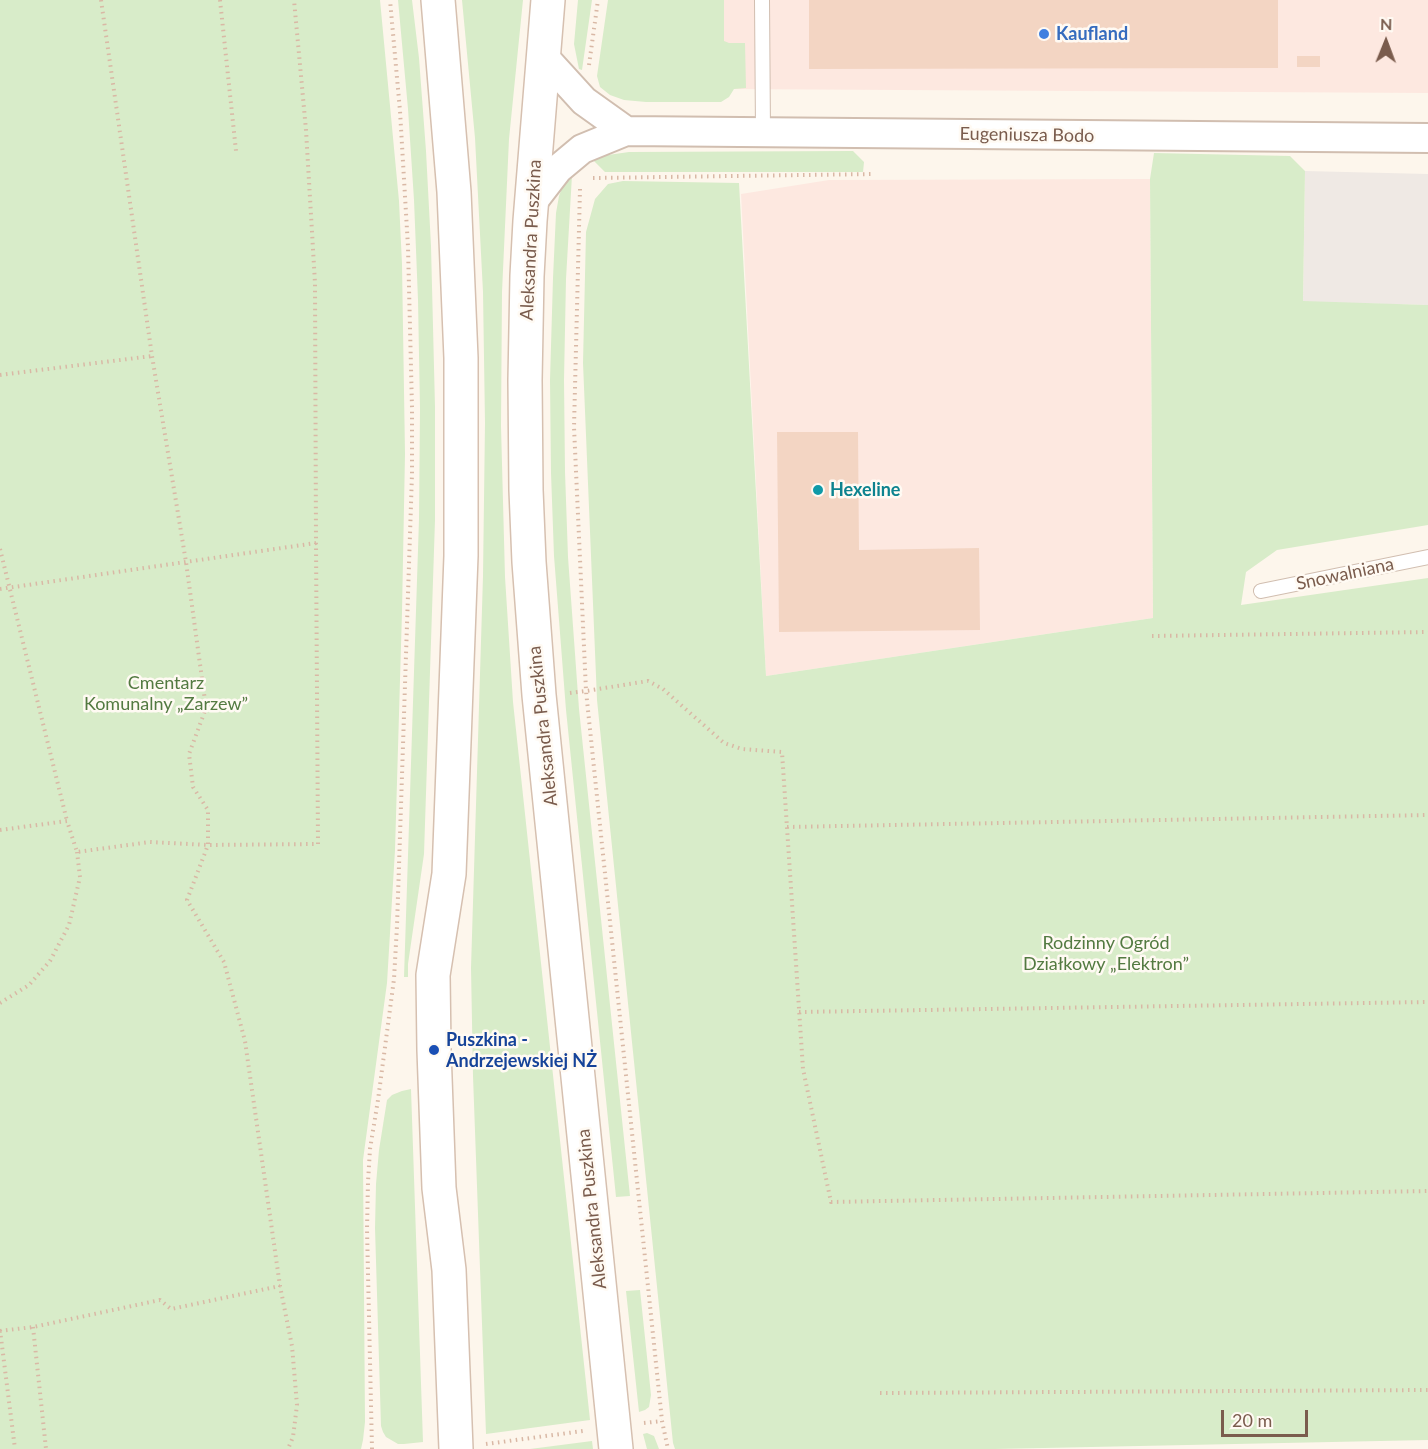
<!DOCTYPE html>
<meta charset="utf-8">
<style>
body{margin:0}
#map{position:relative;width:1428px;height:1449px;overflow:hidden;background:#fdf6ec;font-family:Lato,sans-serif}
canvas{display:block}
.north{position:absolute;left:1356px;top:12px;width:60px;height:60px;-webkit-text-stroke:4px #fffaf3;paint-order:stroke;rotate:1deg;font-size:16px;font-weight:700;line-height:24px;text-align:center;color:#7a5c4d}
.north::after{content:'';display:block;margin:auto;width:21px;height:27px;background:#7a5c4d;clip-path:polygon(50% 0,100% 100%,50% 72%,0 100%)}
.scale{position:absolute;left:1221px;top:1410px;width:87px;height:27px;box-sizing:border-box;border:3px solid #7a5c4d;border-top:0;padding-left:8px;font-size:18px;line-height:21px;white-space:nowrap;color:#7a5c4d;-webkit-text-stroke:4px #fffaf3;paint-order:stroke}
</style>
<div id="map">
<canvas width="1428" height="1449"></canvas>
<div class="north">N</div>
<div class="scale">20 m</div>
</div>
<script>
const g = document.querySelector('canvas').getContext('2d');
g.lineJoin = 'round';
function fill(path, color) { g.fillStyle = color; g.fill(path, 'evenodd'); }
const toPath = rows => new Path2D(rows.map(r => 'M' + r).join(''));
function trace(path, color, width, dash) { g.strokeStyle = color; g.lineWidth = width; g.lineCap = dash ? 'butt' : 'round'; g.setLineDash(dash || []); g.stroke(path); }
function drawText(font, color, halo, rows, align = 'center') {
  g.font = font + ' Lato,sans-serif'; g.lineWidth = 5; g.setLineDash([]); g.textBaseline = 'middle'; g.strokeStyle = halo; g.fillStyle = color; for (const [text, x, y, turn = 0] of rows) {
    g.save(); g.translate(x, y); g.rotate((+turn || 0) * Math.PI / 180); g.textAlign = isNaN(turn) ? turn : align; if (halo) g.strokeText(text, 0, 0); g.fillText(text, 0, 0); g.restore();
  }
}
fill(toPath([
 [724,0,1428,0,1428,93,724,89],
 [1150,179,1153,618,766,676,741,194,829,180]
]), '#fde8e0');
fill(toPath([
 [1305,171,1428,174,1428,305,1303,302]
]), '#efe9e4');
fill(toPath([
 [0,0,380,0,399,201,402,264,405,454,402,612,395,850,387,983,363,1160,365,1422,363,1440,361,1449,0,1449],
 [398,0,412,0,419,58,426,151,431,246,435,407,435,520,424,854,408,964,408,977,404,977,419,519,420,409,418,300,414,200,408,109],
 [462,0,523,0,509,139,502,292,501,426,505,577,513,702,590,1420,486,1434,473,1076,471,968,483,576,485,423,483,292,475,138],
 [578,0,592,0,582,70,579,69,574,44],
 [608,0,724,0,724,41,729,43,745,43,746,88,734,89,729,97,721,102,646,102,624,100,610,95,600,87,597,76],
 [853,151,864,162,863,172,605,172,593,160,601,156,629,152],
 [1154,153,1290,156,1305,171,1303,301,1428,305,1428,525,1277,550,1246,572,1241,605,1428,578,1428,1440,995,1449,675,1449,673,1443,597,700,583,363,586,232,595,199,608,184,623,181,739,183,766,676,1153,618,1150,179],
 [572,175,566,279,564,380,565,472,568,557,579,709,630,1196,616,1197,566,710,554,556,551,473,550,380,553,278,556,213,559,196,563,185],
 [411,1089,423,1442,404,1444,398,1444,386,1437,383,1432,381,1426,375,1228,376,1184,379,1150,387,1100,392,1095,402,1091],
 [640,1290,651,1395,649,1407,645,1410,639,1412,626,1291],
 [647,1433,654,1436,659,1449,647,1449,643,1434],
 [592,1441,593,1449,530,1449]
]), '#d8ecc9');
fill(toPath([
 [809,0,1278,0,1278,68,809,69],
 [1297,56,1320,56,1320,67,1297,67],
 [777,432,858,432,859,550,979,548,980,630,779,632]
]), '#f3d5c3');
const service = toPath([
 [762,0,763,132],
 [1261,591,1428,557]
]);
const minor = toPath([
 [543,56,584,101,626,131],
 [531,204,558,169,582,149,626,131,1428,138]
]);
const secondary = toPath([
 [438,0,454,192,461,358,461,556,449,874,433,975,434,1050,439,1188,449,1270,456,1449],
 [548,0,530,221,527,276,525,380,526,490,529,562,539,695,616,1449]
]);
trace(service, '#d1beb0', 16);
trace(minor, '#d1beb0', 32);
trace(secondary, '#d6c0b0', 36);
trace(toPath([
 [101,0,152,356,186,562,206,708,189,754,193,787,208,810,208,845,187,900,224,962,245,1041,280,1286,292,1346,297,1405,293,1437,288,1449],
 [220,0,236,151],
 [589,65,598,0],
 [593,178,874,174],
 [580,189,574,427,586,691,662,1421,668,1449],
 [0,375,152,356],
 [0,549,67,821],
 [0,589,316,543,315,283,306,130,294,0],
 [1152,636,1428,632],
 [570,693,586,691,648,681,663,689,724,743,742,749,782,752,803,1069,831,1202,1428,1191],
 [787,827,1428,815],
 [0,830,67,821,77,852,150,842,208,845,318,844,316,543],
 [0,1003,29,985,50,961,69,925,80,877,77,852],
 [799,1012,1428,1002],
 [33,1327,46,1449],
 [0,1330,15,1449],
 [0,1331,33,1327,160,1300,171,1309,280,1286],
 [880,1393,1428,1390],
 [644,1423,662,1421],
 [486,1444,583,1431],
 [372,1449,367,1229,368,1182,370,1149,378,1100,394,979,397,926,412,474,412,408,408,247,400,111,390,0]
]), '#d9b8a5', 4, [1.5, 4.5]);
trace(service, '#fff', 14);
trace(minor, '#fff', 28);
trace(secondary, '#fff', 33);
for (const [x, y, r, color] of [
 [1044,34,6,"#3f7fe0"],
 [818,490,6,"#0f9aa8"],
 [434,1050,6,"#1a4fb4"]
]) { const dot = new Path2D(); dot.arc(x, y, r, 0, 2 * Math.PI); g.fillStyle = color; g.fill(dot); trace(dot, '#fffaf3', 2); }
drawText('bold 18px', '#366cbe', '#fffaf3', [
 ["Kaufland",1056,34]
], 'left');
drawText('18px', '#7a5c4d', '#fffaf3', [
 ["Eugeniusza Bodo",1027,135,1],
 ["Aleksandra Puszkina",531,240,-87],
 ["Snowalniana",1345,574,-12],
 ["Aleksandra Puszkina",543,726,-96],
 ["Aleksandra Puszkina",592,1209,-96]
]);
drawText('bold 18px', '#0d838f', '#fffaf3', [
 ["Hexeline",830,490]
], 'left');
drawText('18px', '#537a41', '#fffaf3', [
 ["Cmentarz",166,683],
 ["Komunalny „Zarzew”",166,704],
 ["Rodzinny Ogród",1106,943],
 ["Działkowy „Elektron”",1106,964]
]);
drawText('bold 18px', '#164399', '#fffaf3', [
 ["Puszkina -",446,1040],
 ["Andrzejewskiej NŻ",446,1061]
], 'left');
</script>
